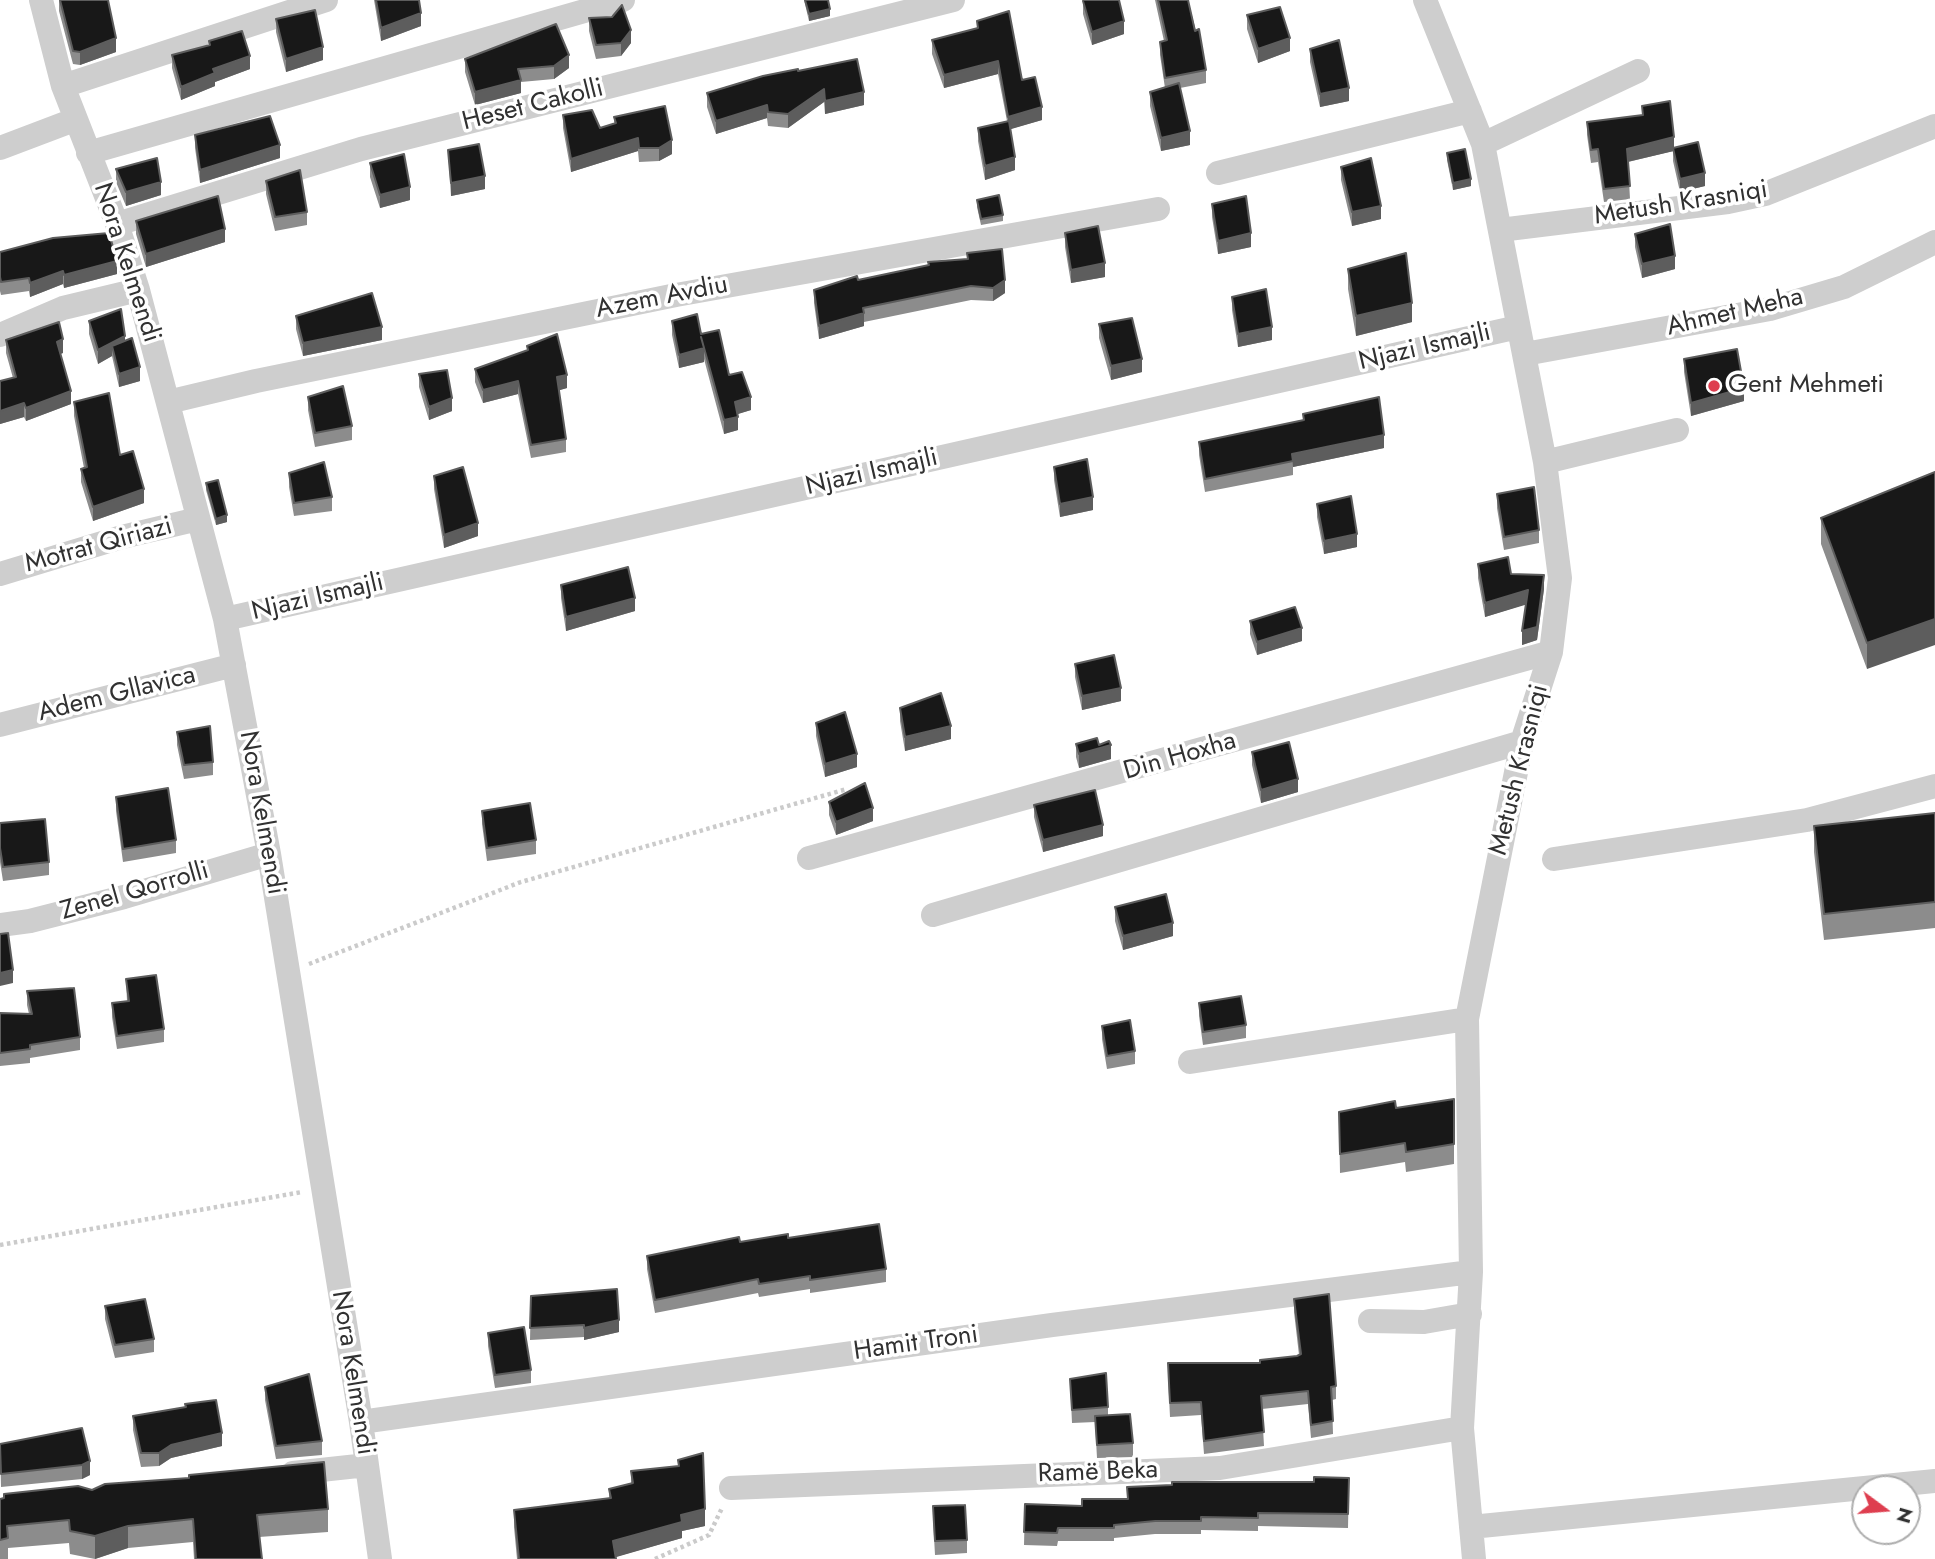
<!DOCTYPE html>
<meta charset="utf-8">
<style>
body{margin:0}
#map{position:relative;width:1935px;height:1559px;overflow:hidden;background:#fff;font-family:Jost,sans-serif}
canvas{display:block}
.north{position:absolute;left:1851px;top:1475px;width:70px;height:70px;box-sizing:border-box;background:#fff;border:2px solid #adadad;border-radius:50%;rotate:106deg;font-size:19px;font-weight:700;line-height:28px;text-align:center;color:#313131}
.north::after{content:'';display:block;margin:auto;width:24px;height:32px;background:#de3e4f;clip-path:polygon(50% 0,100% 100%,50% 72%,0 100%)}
</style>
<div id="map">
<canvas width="1935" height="1559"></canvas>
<div class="north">N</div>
</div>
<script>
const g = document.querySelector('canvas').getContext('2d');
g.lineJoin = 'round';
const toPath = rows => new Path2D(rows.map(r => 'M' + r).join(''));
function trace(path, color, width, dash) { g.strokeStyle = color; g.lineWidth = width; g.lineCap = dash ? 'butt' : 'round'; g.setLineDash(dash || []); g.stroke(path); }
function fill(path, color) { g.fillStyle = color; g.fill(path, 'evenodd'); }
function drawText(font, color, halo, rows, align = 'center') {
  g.font = font + ' Jost,sans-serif'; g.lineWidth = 7; g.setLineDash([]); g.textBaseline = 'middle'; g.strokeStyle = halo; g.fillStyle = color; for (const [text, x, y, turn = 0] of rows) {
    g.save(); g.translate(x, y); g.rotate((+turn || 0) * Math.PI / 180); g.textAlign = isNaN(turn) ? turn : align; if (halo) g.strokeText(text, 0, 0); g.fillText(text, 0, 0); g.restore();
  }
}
trace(toPath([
 [309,964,521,882,847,789],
 [0,1245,302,1192],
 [655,1559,709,1535,722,1508]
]), '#cbcbcb', 4.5, [3.5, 3.5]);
trace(toPath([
 [41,0,63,86,117,224,138,290,225,619,269,854,361,1422,380,1559],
 [1425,0,1483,144,1545,462,1560,578,1551,652,1522,742,1467,1019,1471,1272,1462,1428,1474,1559],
 [63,86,326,0],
 [1483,144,1638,71],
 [0,148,74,120],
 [88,153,623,0],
 [1218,173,1470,111],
 [117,224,361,149,953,0],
 [1500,230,1728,202,1765,194,1935,126],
 [0,335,63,308,138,290],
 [1525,354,1770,309,1844,287,1935,242],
 [168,402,256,381,676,295,1158,209],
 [1545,462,1677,430],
 [0,574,122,537,198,519],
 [225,619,1518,327],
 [0,725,234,665],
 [809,858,1551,652],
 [1554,859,1807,820,1935,786],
 [933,915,1522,742],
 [0,925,30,921,124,897,269,854],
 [1190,1062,1467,1019],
 [1370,1321,1424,1322,1470,1314],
 [361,1422,1052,1325,1471,1272],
 [293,1473,367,1465],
 [731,1488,1220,1468,1462,1428],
 [1471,1527,1935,1481]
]), '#cecece', 24);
fill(toPath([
 [59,0,116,52,80,65,73,64,59,11],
 [374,0,419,0,421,26,381,41],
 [804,0,828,0,830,16,809,21],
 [1155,0,1188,0,1206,70,1206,83,1180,88,1190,145,1161,151,1150,106,1150,92,1165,88,1160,55,1160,42,1164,41],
 [1083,1,1124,34,1092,45,1083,14],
 [1247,15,1290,51,1258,63,1247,29],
 [612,17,631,43,621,56,596,59,589,31,589,18],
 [276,19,323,60,286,72,276,32],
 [977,21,1022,80,1042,120,1010,129,1015,170,985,180,978,141,978,128,1007,121,998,74,944,88,932,54,932,40,977,28],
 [556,24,569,68,554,79,521,82,521,93,475,105,465,72,465,59],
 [209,41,250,69,215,82,215,86,181,100,172,68,172,55,209,45],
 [1310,49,1349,101,1320,107,1310,62],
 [798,71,864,105,825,114,824,102,788,128,768,126,767,118,716,134,707,107,707,93],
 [1642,106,1674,148,1705,186,1680,192,1673,161,1673,151,1628,162,1630,199,1604,202,1598,162,1591,163,1587,135,1587,122,1642,115],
 [563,115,600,128,614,124,614,117,672,154,659,161,639,162,638,151,571,172,563,128],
 [195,135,280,158,200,183,195,148],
 [448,150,485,189,451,196],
 [1447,153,1471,186,1453,190,1447,160],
 [370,163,410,200,380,208,370,177],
 [1341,167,1381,219,1352,226,1341,180],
 [116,169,161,195,126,206,116,182],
 [266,181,307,212,307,225,275,231,266,194],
 [977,200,1003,215,1003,221,981,225,977,207],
 [1212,204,1251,247,1218,254,1212,217],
 [136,221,225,242,146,267,136,234],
 [1065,233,1105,277,1071,283,1065,247],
 [1635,234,1675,269,1642,278,1635,247],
 [0,252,117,274,64,288,63,284,30,297,29,291,1,295,0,291],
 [967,253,1005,293,993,301,971,300,864,322,864,326,819,339,814,303,814,290,858,280,967,259],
 [1348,269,1412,322,1356,336,1348,289],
 [1232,297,1272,340,1238,347,1232,310],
 [296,316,382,340,303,356,296,329],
 [89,321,125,341,140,381,119,387,112,356,98,364,89,334],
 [672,321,701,334,729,375,751,410,737,414,738,430,724,434,704,359,704,362,679,368,672,335],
 [1099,324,1142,372,1111,380,1099,338],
 [6,340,63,353,60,354,71,404,26,421,24,417,0,424,0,381,13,378,6,353],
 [527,346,567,388,559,390,566,439,566,452,531,458,518,394,483,403,475,382,475,369,527,351],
 [1684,359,1744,401,1691,416,1684,372],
 [419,374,452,411,429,420,419,387],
 [308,397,352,426,352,440,315,447,308,410],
 [74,402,120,455,144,503,93,521,81,482,81,469,84,468,74,416],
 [1303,414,1384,448,1293,467,1293,475,1205,492,1199,455,1199,442,1303,420],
 [1054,467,1093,510,1060,517,1054,480],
 [1935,472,1867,669,1821,544,1821,518],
 [289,473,332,497,332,511,294,516,289,487],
 [434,476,478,536,444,548,434,489],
 [206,483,227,522,216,525,206,490],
 [1497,494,1539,530,1539,543,1504,550,1497,508],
 [1317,504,1357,547,1324,554,1317,517],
 [1478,564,1511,574,1544,589,1537,640,1522,645,1526,604,1485,617,1478,578],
 [561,585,635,611,566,631,561,598],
 [1250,621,1302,641,1257,655,1250,634],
 [1075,664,1121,701,1082,710,1075,677],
 [900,708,951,739,905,751,900,721],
 [816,723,857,767,825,777,816,736],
 [177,732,213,762,213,775,184,779,177,745],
 [1076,744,1111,759,1079,768,1076,757],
 [1252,752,1298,792,1261,803,1252,765],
 [116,797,176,840,176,853,123,862,116,811],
 [829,802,873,821,836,835,829,815],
 [1034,805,1103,836,1043,852,1034,817],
 [482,811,536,840,536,854,487,861,482,824],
 [1935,813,1935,928,1824,940,1814,852,1814,826],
 [0,823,49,862,49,875,3,881,0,862],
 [1115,907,1173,936,1123,950,1115,921],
 [126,979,164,1029,164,1042,117,1049,112,1017,112,1003,127,1001],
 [27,991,80,1037,80,1050,30,1058,30,1063,0,1066,0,1013,29,1014,27,1005],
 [1199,1003,1246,1025,1246,1038,1203,1045,1199,1016],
 [1102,1026,1135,1051,1135,1064,1107,1069,1102,1039],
 [1454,1099,1454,1164,1406,1172,1405,1162,1340,1173,1339,1112,1396,1108],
 [788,1238,886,1269,886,1282,810,1293,810,1289,759,1297,758,1293,655,1313,647,1269,647,1256,740,1242],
 [531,1296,619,1332,584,1340,584,1337,530,1340],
 [1294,1299,1336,1386,1336,1399,1332,1400,1333,1434,1311,1438,1308,1404,1262,1409,1264,1446,1204,1454,1201,1415,1170,1417,1168,1376,1260,1363,1297,1356,1299,1355,1294,1312],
 [105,1306,154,1339,154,1352,115,1358,105,1319],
 [488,1333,531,1370,531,1383,495,1388,488,1346],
 [1070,1379,1108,1407,1108,1415,1133,1443,1133,1457,1097,1458,1095,1422,1072,1423],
 [265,1387,322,1441,322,1455,276,1459,265,1400],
 [133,1416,222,1446,171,1458,159,1466,141,1467,133,1430],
 [82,1428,90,1475,82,1479,1,1487,0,1444],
 [678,1460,705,1526,682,1531,682,1538,615,1557,616,1559,517,1559,514,1527,514,1510,609,1498,609,1489,631,1483,631,1471,678,1466],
 [1349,1478,1348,1528,1258,1526,1258,1531,1201,1530,1201,1534,1155,1534,1114,1538,1114,1541,1058,1541,1057,1546,1024,1545,1025,1504,1082,1506,1127,1499,1127,1487,1314,1482],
 [92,1490,328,1509,328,1532,259,1537,262,1559,194,1559,193,1542,128,1548,95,1559,70,1554,69,1543,8,1548,8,1559,0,1559,0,1499],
 [933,1519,967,1540,967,1553,935,1555]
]), '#8c8c8c');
fill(toPath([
 [830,9,830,16,809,21,809,14],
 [421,13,421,26,381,41,381,28],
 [1124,21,1124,34,1092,45,1092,32],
 [631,30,631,43,621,56,621,43],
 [116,38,116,52,80,65,80,52],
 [1290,38,1290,51,1258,63,1258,49],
 [323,47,323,60,286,72,286,59],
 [569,55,569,68,554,79,554,66],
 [250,56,250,69,215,82,215,86,181,100,181,87,213,69],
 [998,61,998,74,944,88,944,75],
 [521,80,521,93,475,105,475,92],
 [1349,88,1349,101,1320,107,1320,94],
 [824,89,824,102,788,128,788,114],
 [864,92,864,105,825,114,825,101],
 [767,105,767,118,716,134,716,121],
 [1042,107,1042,120,1008,130,1008,117],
 [1190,131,1190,145,1161,151,1161,138],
 [1674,137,1674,151,1627,162,1627,149],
 [638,138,638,151,571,172,571,159],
 [672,140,672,154,659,161,659,148],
 [280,145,280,158,200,183,200,170],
 [1015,157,1015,170,985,180,985,166],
 [1705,173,1705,186,1680,192,1680,179],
 [485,176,485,189,451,196,451,183],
 [1471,179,1471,186,1453,190,1453,183],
 [161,182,161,195,126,206,126,192],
 [410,187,410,200,380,208,380,195],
 [1381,206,1381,219,1352,226,1352,212],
 [225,229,225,242,146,267,146,254],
 [1251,233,1251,247,1218,254,1218,241],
 [1675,256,1675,269,1642,278,1642,264],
 [117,261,117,274,64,288,64,275],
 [1105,263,1105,277,1071,283,1071,270],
 [63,271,63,284,30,297,30,283],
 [1005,280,1005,293,993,301,993,288],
 [1412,303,1412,322,1356,336,1356,316],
 [864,313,864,326,819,339,819,326],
 [382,327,382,340,303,356,303,343],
 [1272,327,1272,340,1238,347,1238,334],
 [125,336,125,350,112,346,112,356,98,364,98,350],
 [63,339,63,353,57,355,57,342],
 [704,348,704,362,679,368,679,355],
 [1142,359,1142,372,1111,380,1111,366],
 [140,367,140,381,119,387,119,374],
 [567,375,567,388,557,391,557,377],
 [518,381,518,394,483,403,483,390],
 [1744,388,1744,401,1691,416,1691,403],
 [71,391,71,404,26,421,26,408],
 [751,397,751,410,735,415,735,402],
 [452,398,452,411,429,420,429,407],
 [24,403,24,417,0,424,0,411],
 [738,417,738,430,724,434,724,420],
 [1384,435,1384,448,1293,467,1292,454],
 [144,489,144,503,93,521,93,507],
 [1093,497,1093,510,1060,517,1060,504],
 [227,515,227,522,216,525,216,519],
 [478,523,478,536,444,548,444,535],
 [1357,534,1357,547,1324,554,1324,541],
 [1544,575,1544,589,1537,640,1522,645,1522,631],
 [1528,590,1528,604,1485,617,1485,603],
 [635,598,635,611,566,631,566,617],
 [1935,619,1935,645,1867,669,1867,643],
 [1302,628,1302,641,1257,655,1257,642],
 [1121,688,1121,701,1082,710,1082,696],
 [951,726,951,739,905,751,905,737],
 [1111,745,1111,759,1079,768,1079,754],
 [857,754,857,767,825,777,825,764],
 [1298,779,1298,792,1261,803,1261,790],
 [873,808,873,821,836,835,836,822],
 [1103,825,1103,836,1043,852,1043,840],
 [1173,923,1173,936,1123,950,1123,936],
 [13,970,13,983,0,986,0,973],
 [619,1320,619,1332,584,1340,584,1328],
 [222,1433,222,1446,171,1458,159,1466,159,1453,171,1445],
 [90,1461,90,1475,82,1479,82,1465],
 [705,1509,705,1526,682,1531,682,1538,613,1558,613,1541,681,1515],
 [128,1526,128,1548,95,1559,95,1536]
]), '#5d5d5d');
const building = toPath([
 [60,0,108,0,116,38,80,52,73,51,60,0],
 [376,0,419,0,421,13,381,28,376,0],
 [805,0,828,0,830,9,809,14,805,0],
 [1084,0,1119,0,1124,21,1092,32,1083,1,1084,0],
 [1158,0,1188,0,1195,31,1199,29,1206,70,1165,78,1160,42,1167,40,1158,0],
 [622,5,631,30,621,43,596,45,589,18,612,17,622,5],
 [1280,7,1290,38,1258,49,1247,15,1280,7],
 [315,10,323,47,286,59,276,19,315,10],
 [1009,11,1022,80,1035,77,1042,107,1008,117,998,61,944,75,932,40,978,28,977,21,1009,11],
 [556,24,569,55,554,66,518,69,521,80,475,92,465,59,556,24],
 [242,31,250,56,213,69,215,73,181,87,172,55,210,45,209,41,242,31],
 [1339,40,1349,88,1320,94,1310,49,1339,40],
 [857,59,864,92,825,101,824,89,788,114,768,112,767,105,716,121,707,93,763,76,798,69,798,71,857,59],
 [1179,83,1190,131,1161,138,1150,92,1179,83],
 [1670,101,1674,137,1627,149,1630,186,1604,189,1598,149,1591,150,1587,122,1643,115,1642,106,1670,101],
 [665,106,672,140,659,148,639,148,638,138,571,159,563,115,592,110,600,128,616,123,614,117,665,106],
 [270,116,280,145,200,170,195,135,270,116],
 [1009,121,1015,157,985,166,978,128,1009,121],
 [1698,142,1705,173,1680,179,1673,148,1698,142],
 [479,144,485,176,451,183,448,150,479,144],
 [1465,149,1471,179,1453,183,1447,153,1465,149],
 [404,154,410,187,380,195,370,163,404,154],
 [157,158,161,182,126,192,116,169,157,158],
 [1371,158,1381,206,1352,212,1341,167,1371,158],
 [300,170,307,212,275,217,266,181,300,170],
 [999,195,1003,215,981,219,977,200,999,195],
 [218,196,225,229,146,254,136,221,218,196],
 [1246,196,1251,233,1218,241,1212,204,1246,196],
 [1670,224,1675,256,1642,264,1635,234,1670,224],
 [1098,226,1105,263,1071,270,1065,233,1098,226],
 [109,233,117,261,64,275,63,271,30,283,29,278,1,282,0,277,0,252,53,238,109,233],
 [1002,249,1005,280,993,288,971,286,863,308,864,313,819,326,814,290,857,276,858,280,929,265,928,262,968,259,967,253,1002,249],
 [1406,253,1412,303,1356,316,1348,269,1406,253],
 [1266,289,1272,327,1238,334,1232,297,1266,289],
 [372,293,382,327,303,343,296,316,372,293],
 [121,309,125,336,98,350,89,321,121,309],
 [697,314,701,334,719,330,729,375,742,372,751,397,735,402,738,417,724,420,701,337,704,348,679,355,672,321,697,314],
 [1132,318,1142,359,1111,366,1099,324,1132,318],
 [59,322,63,339,57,342,71,391,26,408,24,403,0,411,0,381,16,377,6,340,59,322],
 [557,334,567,375,557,377,566,439,531,445,518,381,483,390,475,369,528,350,527,346,557,334],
 [132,338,140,367,119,374,112,346,132,338],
 [1737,349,1744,388,1691,403,1684,359,1737,349],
 [447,370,452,398,429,407,419,374,447,370],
 [343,386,352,426,315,433,308,397,343,386],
 [109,393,120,455,133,451,144,489,93,507,81,469,87,467,74,402,109,393],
 [1379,397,1384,435,1292,454,1293,461,1205,479,1199,442,1304,420,1303,414,1379,397],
 [1087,459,1093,497,1060,504,1054,467,1087,459],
 [324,462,332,497,294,503,289,473,324,462],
 [463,467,478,523,444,535,434,476,463,467],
 [1935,472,1935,619,1867,643,1821,518,1935,472],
 [218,480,227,515,216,519,206,483,218,480],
 [1534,487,1539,530,1504,537,1497,494,1534,487],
 [1351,496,1357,534,1324,541,1317,504,1351,496],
 [1508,557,1511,574,1544,575,1537,627,1522,631,1528,590,1485,603,1478,564,1508,557],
 [628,567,635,598,566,617,561,585,628,567],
 [1295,607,1302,628,1257,642,1250,621,1295,607],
 [1114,655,1121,688,1082,696,1075,664,1114,655],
 [941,693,951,726,905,737,900,708,941,693],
 [845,712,857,754,825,764,816,723,845,712],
 [210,726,213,762,184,765,177,732,210,726],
 [1097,738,1099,745,1109,741,1111,745,1079,754,1076,744,1097,738],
 [1289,742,1298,779,1261,790,1252,752,1289,742],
 [865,783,873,808,836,822,829,802,865,783],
 [168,788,176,840,123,849,116,797,168,788],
 [1095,790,1103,825,1043,840,1034,805,1095,790],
 [530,803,536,840,487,848,482,811,530,803],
 [1935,813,1935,902,1824,914,1814,826,1935,813],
 [45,819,49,862,3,867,0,848,0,823,45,819],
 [1166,894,1173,923,1123,936,1115,907,1166,894],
 [8,933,13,970,0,973,0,934,8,933],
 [156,975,164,1029,117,1036,112,1003,129,1001,126,979,156,975],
 [74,988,80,1037,30,1045,30,1049,0,1053,0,1013,32,1014,27,991,74,988],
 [1241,996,1246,1025,1203,1032,1199,1003,1241,996],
 [1130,1020,1135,1051,1107,1056,1102,1026,1130,1020],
 [1454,1099,1454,1144,1406,1152,1405,1143,1340,1154,1339,1112,1395,1101,1396,1108,1454,1099],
 [879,1224,886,1269,810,1280,810,1276,759,1284,758,1279,655,1300,647,1256,739,1237,740,1242,788,1234,788,1238,879,1224],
 [617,1289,619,1320,584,1328,584,1325,530,1328,531,1296,617,1289],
 [1329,1294,1336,1386,1331,1387,1333,1421,1311,1425,1308,1391,1261,1396,1264,1432,1204,1441,1201,1402,1170,1403,1168,1363,1260,1363,1260,1360,1297,1356,1301,1354,1294,1299,1329,1294],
 [145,1299,154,1339,115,1345,105,1306,145,1299],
 [524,1327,531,1370,495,1375,488,1333,524,1327],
 [1106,1373,1108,1407,1072,1410,1070,1379,1106,1373],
 [309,1374,322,1441,276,1446,265,1387,309,1374],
 [216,1400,222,1433,171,1445,159,1453,141,1453,133,1416,186,1407,185,1404,216,1400],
 [1130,1414,1133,1443,1097,1445,1095,1416,1130,1414],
 [82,1428,90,1461,82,1465,1,1474,0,1444,82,1428],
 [703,1453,705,1509,681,1515,682,1522,613,1541,616,1559,519,1559,514,1510,611,1498,609,1489,633,1483,631,1471,679,1466,678,1460,703,1453],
 [324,1462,328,1509,257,1515,262,1559,196,1559,193,1519,128,1526,95,1536,70,1531,69,1520,7,1526,8,1538,0,1540,0,1499,4,1498,4,1494,78,1486,92,1490,105,1484,189,1478,189,1475,324,1462],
 [1314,1477,1349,1478,1348,1514,1258,1513,1258,1518,1201,1517,1201,1521,1155,1521,1114,1525,1114,1528,1058,1528,1057,1533,1024,1532,1025,1504,1082,1506,1082,1499,1128,1499,1127,1487,1172,1485,1172,1482,1314,1482,1314,1477],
 [965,1505,967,1540,935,1541,933,1506,965,1505]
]);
fill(building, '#181818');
trace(building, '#5d5d5d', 2);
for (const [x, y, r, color] of [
 [1714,386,7,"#de3e4f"]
]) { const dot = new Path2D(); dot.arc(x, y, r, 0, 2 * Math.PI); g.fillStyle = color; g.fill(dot); trace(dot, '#fff', 2.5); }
drawText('26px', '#313131', '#fff', [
 ["Heset Cakolli",533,106,-14],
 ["Metush Krasniqi",1681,204,-9],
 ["Nora Kelmendi",126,263,72],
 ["Azem Avdiu",662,298,-11],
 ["Ahmet Meha",1735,313,-13],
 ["Njazi Ismajli",1425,348,-13],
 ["Njazi Ismajli",872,473,-13],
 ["Motrat Qiriazi",99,546,-15],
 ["Njazi Ismajli",318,598,-13],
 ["Adem Gllavica",117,695,-14],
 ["Din Hoxha",1180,757,-16],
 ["Metush Krasniqi",1520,770,-76],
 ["Nora Kelmendi",261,813,80],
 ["Zenel Qorrolli",135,892,-16],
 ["Hamit Troni",916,1344,-8],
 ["Nora Kelmendi",352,1373,81],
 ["Ramë Beka",1098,1473,-2]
]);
drawText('26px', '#313131', '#fff', [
 ["Gent Mehmeti",1728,386]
], 'left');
</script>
